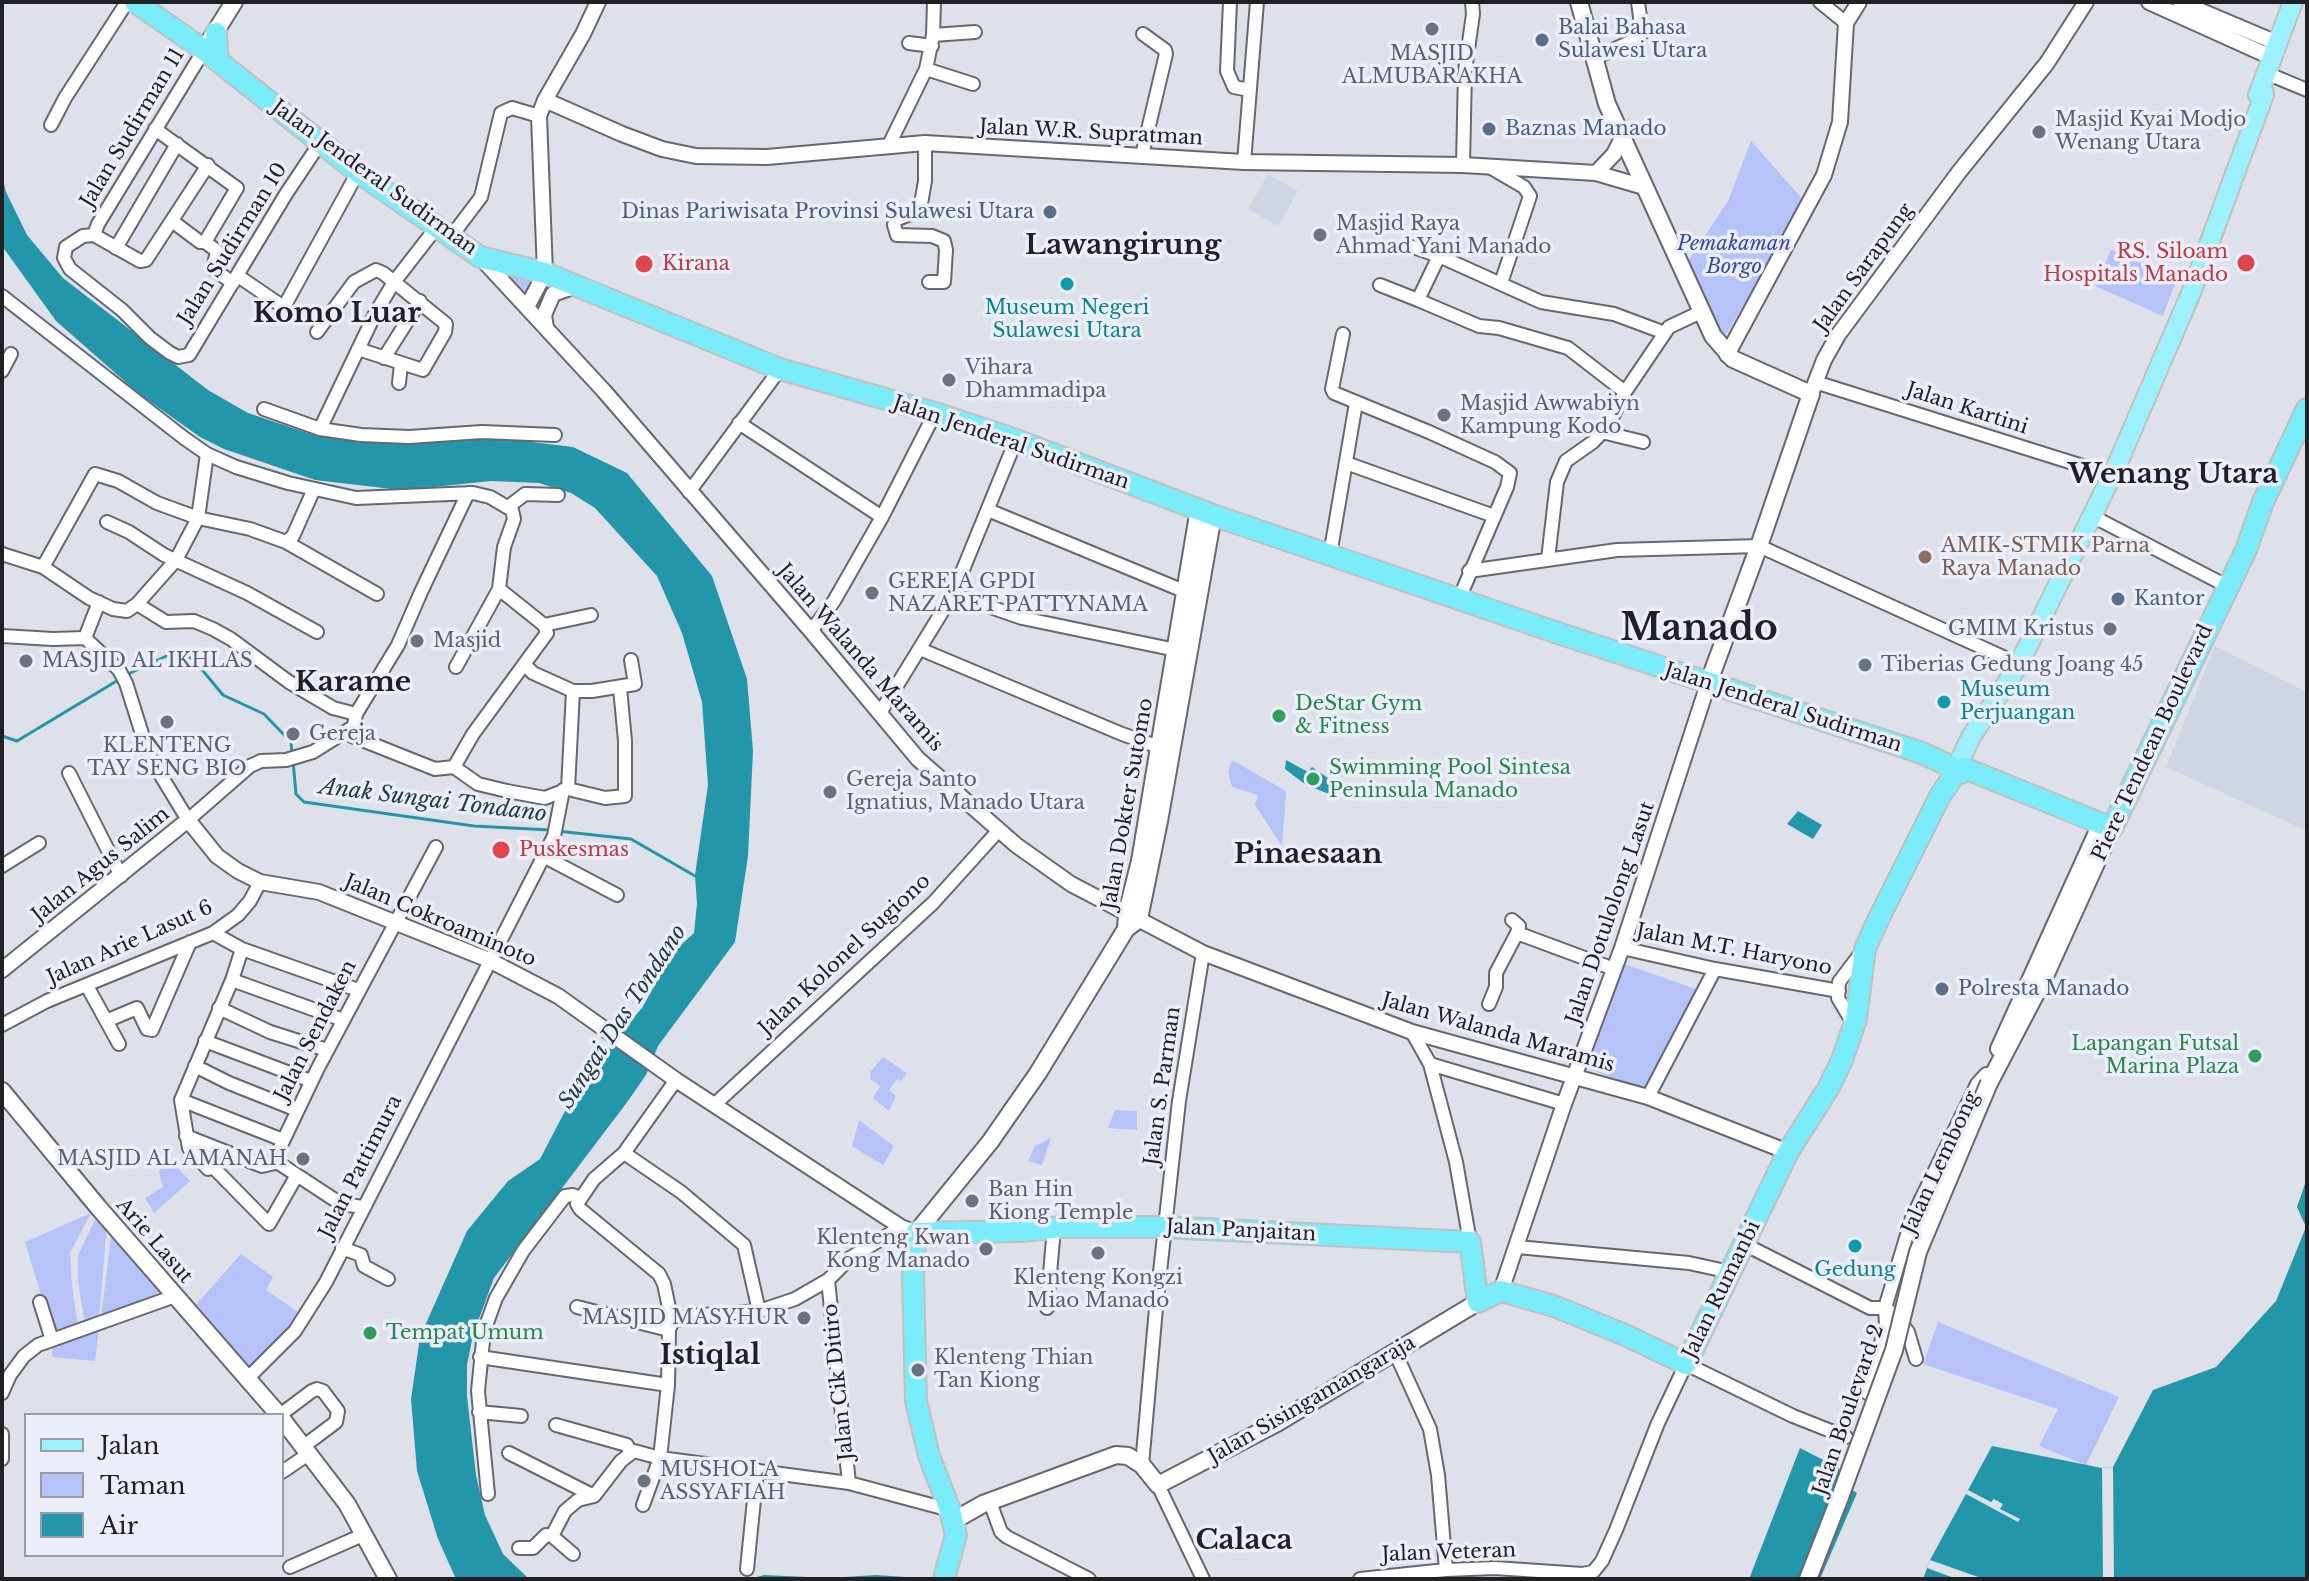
<!DOCTYPE html>
<style>
body{margin:0}
#map{position:relative;width:2309px;height:1581px;overflow:hidden;background:#dee1ea;font-family:"Libre Baskerville",serif}
canvas{display:block}
.frame{position:absolute;inset:0;border:4px solid #212125;pointer-events:none}
.legend{position:absolute;left:24px;top:1413px;width:260px;height:144px;box-sizing:border-box;background:#ebeef8;border:2px solid #9a9ca4;margin:0;padding:10px 14px;list-style:none;font-size:24px;color:#212125}
.legend li{display:flex;align-items:center;gap:16px;height:40px}
.legend b{width:40px;border:2px solid #9a9ca4}
</style>
<div id="map">
<canvas width="2309" height="1581"></canvas>
<div class="frame"></div>
<ul class="legend">
<li><b style="height:10px;background:#9cf1fb"></b>Jalan</li>
<li><b style="height:22px;background:#b5c3f8"></b>Taman</li>
<li><b style="height:22px;background:#2496aa"></b>Air</li>
</ul>
</div>
<script>
const g = document.querySelector('canvas').getContext('2d');
g.lineJoin = 'round';
function fill(path, color) { g.fillStyle = color; g.fill(path, 'evenodd'); }
const toPath = rows => new Path2D(rows.map(r => 'M' + r).join(''));
function trace(path, color, width, dash) { g.strokeStyle = color; g.lineWidth = width; g.lineCap = dash ? 'butt' : 'round'; g.setLineDash(dash || []); g.stroke(path); }
function drawText(font, color, halo, rows, align = 'center') {
  g.font = font + ' "Libre Baskerville",serif'; g.lineWidth = 7; g.setLineDash([]); g.textBaseline = 'middle'; g.strokeStyle = halo; g.fillStyle = color; for (const [text, x, y, turn = 0] of rows) {
    g.save(); g.translate(x, y); g.rotate((+turn || 0) * Math.PI / 180); g.textAlign = isNaN(turn) ? turn : align; if (halo) g.strokeText(text, 0, 0); g.fillText(text, 0, 0); g.restore();
  }
}
fill(toPath([
 [1268,174,1298,191,1278,226,1248,209],
 [2215,646,2307,692,2307,831,2166,767]
]), '#d0d5e5');
fill(toPath([
 [1751,141,1805,202,1724,338,1688,261,1728,201],
 [2111,250,2177,278,2163,316,2095,286],
 [495,261,541,275,527,302],
 [1232,760,1286,791,1282,846,1255,805,1258,795,1232,787,1228,771],
 [1624,964,1696,989,1647,1091,1587,1068],
 [883,1057,907,1073,901,1081,897,1079,889,1090,896,1096,889,1111,873,1098,880,1086,870,1079,871,1071],
 [1115,1110,1137,1111,1137,1130,1108,1128],
 [859,1120,894,1146,883,1165,852,1146],
 [1051,1138,1042,1165,1028,1161,1035,1146],
 [163,1163,174,1164,190,1181,154,1213,145,1198,163,1187,159,1172],
 [99,1212,107,1224,99,1319,85,1325,78,1280,78,1255],
 [91,1213,70,1253,72,1285,78,1327,53,1335,25,1242],
 [112,1228,164,1290,101,1318],
 [241,1254,273,1277,266,1290,301,1314,248,1375,193,1308],
 [1938,1322,2119,1397,2086,1465,2039,1446,2058,1409,1923,1364],
 [99,1327,95,1361,52,1357,53,1343]
]), '#b5c3f8');
fill(toPath([
 [2,176,6,192,27,235,63,278,208,390,248,413,317,436,365,443,506,439,573,447,627,473,712,576,747,679,753,751,748,856,735,942,658,1046,646,1075,628,1101,494,1278,473,1335,467,1365,467,1396,476,1475,485,1515,503,1554,529,1579,456,1579,438,1539,417,1471,411,1399,420,1337,467,1231,508,1181,540,1159,564,1113,603,1053,642,1008,673,952,694,933,697,904,695,875,708,785,702,702,682,633,657,576,595,508,571,493,539,483,491,481,424,488,392,489,315,480,224,449,200,437,138,393,56,321,2,246],
 [1286,760,1308,772,1312,767,1344,789,1337,797,1306,785,1285,769],
 [1798,811,1822,825,1813,839,1787,824],
 [2307,1178,2307,1579,1923,1579,1930,1560,1992,1446,2102,1468,2113,1467,2153,1390,2216,1367,2276,1301,2306,1227,2297,1207],
 [1800,1448,1839,1468,1843,1484,1857,1493,1820,1579,1749,1579],
 [764,1575,829,1578,876,1575,935,1579,749,1579]
]), '#2496aa');
fill(toPath([
 [2113,1467,2114,1579,2103,1579,2102,1468],
 [1968,1490,1991,1502,1994,1499,2003,1504,2000,1509,2020,1519,2018,1522,1966,1494],
 [1930,1560,1981,1578,1957,1579,1927,1568]
]), '#dee1ea');
trace(toPath([
 [126,675,175,652,185,655,194,660,223,695,264,714,291,742,292,754],
 [2,736,17,741,120,679],
 [293,761,296,794,304,802,474,826,550,830],
 [557,831,631,839,695,876]
]), '#2496aa', 3);
const minor = toPath([
 [1230,2,1227,71,1234,87,1249,90],
 [1820,2,1846,23],
 [933,35,975,32],
 [909,43,932,46],
 [204,50,98,224,94,235,140,261,146,260,208,165],
 [1593,59,1639,38,1642,32,1638,2],
 [926,69,973,84],
 [2266,73,2307,90],
 [51,125,65,98,127,2],
 [155,129,237,188,205,242,200,242,172,221],
 [925,143,925,181,921,204,908,215,895,220,894,225,897,235,932,236,944,241,946,250,944,282,929,282],
 [889,145,926,69,933,35,934,2],
 [1142,155,1166,54,1165,50,1143,34],
 [1244,162,1257,2],
 [1463,165,1465,71,1473,14,1472,2],
 [1488,166,1524,187,1530,196,1501,283],
 [94,235,83,236,66,247,64,258,70,269,122,310,150,338,170,353,178,357,189,355,286,194,320,143],
 [450,238,481,197,501,113,512,108,539,116],
 [205,242,217,251,213,269,233,283],
 [1413,247,1439,256,1541,302,1614,314,1665,333],
 [116,248,177,144],
 [1439,256,1418,300,1479,326,1499,328,1568,348,1625,392],
 [238,276,282,306,285,305,358,172],
 [1380,285,1418,300],
 [2,296,184,438,207,454,236,467,288,483,356,498,473,493,490,497,512,510,514,519,504,547,499,589,544,625,547,633,473,734,454,767],
 [317,332,354,282,376,270,383,273,446,324,445,332,423,370,358,349],
 [1343,334,1332,389,1334,393,1429,432,1495,462,1510,473,1507,487,1459,599],
 [384,358,420,301],
 [2,371,11,354],
 [1815,382,2108,474],
 [399,383,401,364],
 [264,409,320,429,361,435,409,437,482,432,555,435],
 [739,423,882,517],
 [320,429,375,314,394,282,436,228],
 [1602,432,1643,442],
 [1346,463,1494,516],
 [689,492,780,369],
 [508,507,525,494,558,495],
 [988,510,1191,594],
 [2092,516,2219,582],
 [107,522,129,532,164,555,247,593,317,632],
 [286,542,377,594],
 [2,554,43,567,89,598,113,609,127,611,137,604,166,622,194,621,213,629,231,639,289,682,333,708,356,714,352,736,435,769,454,767,478,784,507,791,545,798,568,789,605,798,625,796,625,741,620,688],
 [1330,555,1356,403],
 [1548,559,1557,482,1566,461,1593,442,1608,426,1625,392,1669,327,1703,311],
 [43,567,95,474,118,481,157,503,198,518,207,454],
 [1469,571,1617,550,1759,546,2014,662],
 [953,594,1022,618,1181,651],
 [137,604,176,560,198,518,250,529,286,542,293,536,314,489],
 [544,625,591,615],
 [811,631,834,601,882,517,935,413],
 [2,636,53,639,85,638,119,670,126,683,149,756,188,820,250,766,261,761,286,760,313,752,353,727],
 [85,638,99,602],
 [920,649,1122,734,1159,747],
 [526,666,533,673,573,691,592,691,635,684,631,660],
 [456,667,499,589],
 [880,713,953,594,1016,440],
 [356,714,398,645,421,592,468,493],
 [69,773,121,876],
 [568,789,573,691],
 [543,856,617,895],
 [2,866,39,843],
 [1512,920,1519,926,1517,933,1614,969],
 [213,933,242,949,358,990],
 [1622,948,1715,969,1839,991],
 [232,980,343,1020],
 [87,986,119,1044],
 [1489,1004,1496,987,1496,973,1517,933],
 [219,1008,270,1032,327,1050],
 [106,1021,137,1008,147,1029,152,1030,190,942],
 [2,1025,47,1001,213,933,238,915,250,901,260,882],
 [1854,1025,1838,998,1839,982,1861,953],
 [1412,1032,1430,1064,1456,1162,1470,1242],
 [205,1041,311,1081],
 [1430,1064,1564,1104],
 [195,1066,229,1083,297,1110],
 [1648,1097,1715,969],
 [181,1100,283,1140],
 [714,1105,933,903,999,830],
 [186,1136,262,1166,275,1163],
 [624,1153,681,1192,744,1245,759,1311],
 [210,1164,269,1224,297,1175],
 [208,1169,189,1148,181,1100,232,980,242,949],
 [363,1207,341,1204,274,1160,318,1068,436,847],
 [1744,1244,1870,1308,1885,1308,1895,1315,1908,1332,1916,1359],
 [1517,1247,1689,1263,1730,1272],
 [342,1248,361,1255,364,1266,388,1279],
 [828,1280,849,1483],
 [40,1302,52,1340],
 [577,1307,669,1330],
 [1047,1308,1054,1228],
 [672,1322,690,1316,759,1311,795,1299,828,1280,850,1258,901,1227],
 [1395,1352,1430,1429,1438,1475,1446,1570],
 [480,1357,668,1385],
 [248,1378,295,1331,326,1282,554,836,563,790],
 [2,1393,10,1375,24,1356,38,1345,175,1296],
 [1867,1393,1886,1325,1885,1308,1912,1218,1977,1084,1986,1074,1993,1074],
 [479,1412,521,1416],
 [280,1415,312,1391,317,1389,323,1391,338,1411,336,1422,304,1446],
 [556,1425,627,1445,630,1452],
 [2,1434,2,1459],
 [509,1453,594,1496],
 [1142,1465,1156,1308,1179,1101,1203,953],
 [282,1472,310,1453],
 [1158,1485,1203,1579],
 [488,1494,478,1391,484,1331,496,1298,523,1251,565,1196,573,1195,580,1198],
 [990,1502,1001,1532,1007,1537,1089,1579],
 [643,1505,660,1458,668,1385,669,1330,672,1322,664,1284,659,1274,580,1209,577,1204,594,1179,624,1153,676,1080],
 [519,1548,533,1548,546,1535,552,1536],
 [573,1554,552,1536,565,1511,578,1500,594,1496,621,1461,634,1451,660,1458,849,1483,950,1510],
 [290,1567,365,1534],
 [747,1569,757,1470],
 [1360,1579,1446,1570,1495,1568,1582,1574,1593,1572,1602,1561,1616,1530,1658,1423,1686,1364,1793,1416,1846,1437]
]);
const tertiary = toPath([
 [2149,2,2271,57],
 [2180,2,2277,43],
 [545,100,622,134,662,149,696,156,767,157,925,143,1244,162,1463,165,1596,173,1644,187],
 [1596,173,1614,154,1622,138],
 [480,257,604,391,811,631,918,759,1016,845,1071,884,1203,953,1412,1032,1648,1097,1788,1152],
 [527,307,545,273,539,116,545,100,583,34,598,2],
 [546,328,544,315,553,294,576,286],
 [1727,355,1824,175,1840,122,1846,23,1859,2],
 [1811,394,1824,360,1838,335,1959,172,2047,63,2086,2],
 [2,970,188,820,217,856,238,871,260,882,319,892,489,960,558,996,676,1080,901,1227,916,1233],
 [1501,1291,1564,1104,1622,948,1708,684]
]);
const secondary = toPath([
 [1579,2,1607,104,1713,336,1733,359,1811,394,1759,546,1708,684],
 [209,42,234,2],
 [1126,929,1139,919,1159,821,1213,515],
 [1999,1049,2101,824],
 [1989,1083,2045,976,2112,828],
 [2,1091,98,1207,279,1415],
 [916,1233,990,1142,1038,1073,1126,929,1127,913,1140,861,1199,509],
 [282,1419,347,1504,388,1579],
 [953,1521,983,1504,1116,1455,1128,1456,1142,1465,1158,1485,1277,1423,1478,1302],
 [1808,1579,1840,1497]
]);
const primary = toPath([
 [2258,95,2293,2],
 [1960,760,1971,737,2019,664,2117,465,2191,293,2264,95,2262,86]
]);
const trunk = toPath([
 [135,2,204,50,358,172,480,257,545,273,780,369,935,413,1016,440,1213,515,1552,631,1922,753,1950,766],
 [216,33,218,61],
 [1964,768,2112,828,2246,550,2263,502,2307,409],
 [944,1579,956,1535,950,1510,929,1456,916,1401,913,1275,916,1233,1023,1231,1062,1227,1164,1227,1470,1242,1478,1302,1501,1291,1554,1306,1625,1335,1686,1364,1788,1152,1829,1087,1842,1060,1856,1019,1865,949,1878,920,1940,796,1955,774,1961,773,1964,768]
]);
trace(minor, '#666871', 16);
trace(tertiary, '#666871', 18);
trace(secondary, '#666871', 20);
trace(primary, '#c1c1c2', 22);
trace(trunk, '#c1c1c2', 24);
trace(minor, '#fff', 12);
trace(tertiary, '#fff', 14);
trace(secondary, '#fff', 16);
trace(primary, '#9cf1fb', 18);
trace(trunk, '#7becfa', 20);
const secondaryBridge = toPath([
 [1840,1497,1894,1350,1918,1252,1989,1083]
]);
trace(secondaryBridge, '#666871', 20, []);
trace(secondaryBridge, '#fff', 16);
for (const [x, y, r, color] of [
 [1432,29,8,"#6b7280"],
 [1542,40,8,"#5c6f8a"],
 [1489,129,8,"#5c6f8a"],
 [2039,132,8,"#6b7280"],
 [1050,212,8,"#5c6f8a"],
 [1320,235,8,"#6b7280"],
 [2246,263,10,"#e0444e"],
 [644,264,10,"#e0444e"],
 [1067,284,8,"#0f9aa8"],
 [949,380,8,"#6b7280"],
 [1444,415,8,"#6b7280"],
 [1925,557,8,"#8d6e63"],
 [872,593,8,"#6b7280"],
 [2118,599,8,"#5c6f8a"],
 [2110,629,8,"#6b7280"],
 [417,641,8,"#6b7280"],
 [26,661,8,"#6b7280"],
 [1865,665,8,"#6b7280"],
 [1944,702,8,"#0f9aa8"],
 [1279,716,8,"#2e9e5b"],
 [167,722,8,"#6b7280"],
 [293,734,8,"#6b7280"],
 [1313,779,8,"#2e9e5b"],
 [830,792,8,"#6b7280"],
 [501,850,10,"#e0444e"],
 [1942,989,8,"#5c6f8a"],
 [2255,1056,8,"#2e9e5b"],
 [303,1159,8,"#6b7280"],
 [972,1201,8,"#6b7280"],
 [1855,1246,8,"#0f9aa8"],
 [986,1249,8,"#6b7280"],
 [1098,1253,8,"#6b7280"],
 [804,1318,8,"#6b7280"],
 [370,1333,8,"#2e9e5b"],
 [918,1370,8,"#6b7280"],
 [644,1481,8,"#6b7280"]
]) { const dot = new Path2D(); dot.arc(x, y, r, 0, 2 * Math.PI); g.fillStyle = color; g.fill(dot); trace(dot, '#ebeef8', 3); }
drawText('20px', '#4e5e75', '#ebeef8', [
 ["Balai Bahasa",1558,28],
 ["Sulawesi Utara",1558,51],
 ["Baznas Manado",1505,129],
 ["Dinas Pariwisata Provinsi Sulawesi Utara",1034,212,"right"],
 ["Kantor",2134,599],
 ["Polresta Manado",1958,989]
], 'left');
drawText('20px', '#5b616d', '#ebeef8', [
 ["MASJID",1432,54,"center"],
 ["ALMUBARAKHA",1432,77,"center"],
 ["Masjid Kyai Modjo",2055,120],
 ["Wenang Utara",2055,143],
 ["Masjid Raya",1336,224],
 ["Ahmad Yani Manado",1336,247],
 ["Vihara",965,368],
 ["Dhammadipa",965,391],
 ["Masjid Awwabiyn",1460,404],
 ["Kampung Kodo",1460,427],
 ["GEREJA GPDI",888,582],
 ["NAZARET PATTYNAMA",888,605],
 ["GMIM Kristus",2094,629,"right"],
 ["Masjid",433,641],
 ["MASJID AL IKHLAS",42,661],
 ["Tiberias Gedung Joang 45",1881,665],
 ["Gereja",309,734],
 ["KLENTENG",167,746,"center"],
 ["TAY SENG BIO",167,769,"center"],
 ["Gereja Santo",846,780],
 ["Ignatius, Manado Utara",846,803],
 ["MASJID AL AMANAH",287,1159,"right"],
 ["Ban Hin",988,1190],
 ["Kiong Temple",988,1213],
 ["Klenteng Kwan",970,1238,"right"],
 ["Kong Manado",970,1261,"right"],
 ["Klenteng Kongzi",1098,1278,"center"],
 ["Miao Manado",1098,1301,"center"],
 ["MASJID MASYHUR",788,1318,"right"],
 ["Klenteng Thian",934,1358],
 ["Tan Kiong",934,1381],
 ["MUSHOLA",660,1470],
 ["ASSYAFIAH",660,1493]
], 'left');
drawText('20px', '#212125', '#ebeef8', [
 ["Jalan Sudirman 11",133,128,-59],
 ["Jalan W.R. Supratman",1091,133,3],
 ["Jalan Jenderal Sudirman",374,178,36],
 ["Jalan Sudirman 10",233,244,-58],
 ["Jalan Sarapung",1864,268,-54],
 ["Jalan Kartini",1967,409,18],
 ["Jalan Jenderal Sudirman",1011,443,19],
 ["Jalan Walanda Maramis",860,658,49],
 ["Jalan Jenderal Sudirman",1783,708,18],
 ["Piere Tendean Boulevard",2153,743,-65],
 ["Jalan Dokter Sutomo",1128,804,-80],
 ["Jalan Agus Salim",101,865,-39],
 ["Jalan Dotulolong Lasut",1611,913,-71],
 ["Jalan Cokroaminoto",440,921,23],
 ["Jalan Arie Lasut 6",130,943,-24],
 ["Jalan M.T. Haryono",1734,950,11],
 ["Jalan Kolonel Sugiono",845,955,-43],
 ["Jalan Sendaken",316,1031,-63],
 ["Jalan Walanda Maramis",1498,1033,16],
 ["Jalan S. Parman",1163,1086,-82],
 ["Jalan Lembong",1941,1163,-65],
 ["Jalan Pattimura",361,1167,-63],
 ["Jalan Panjaitan",1241,1231,3],
 ["Arie Lasut",154,1241,49],
 ["Jalan Rumanbi",1722,1290,-64],
 ["Jalan Cik Ditiro",839,1382,-96],
 ["Jalan Sisingamangaraja",1312,1400,-30],
 ["Jalan Boulevard 2",1849,1410,-71],
 ["Jalan Veteran",1449,1553,-2]
]);
drawText('italic 20px', '#3b46a7', '#ebeef8', [
 ["Pemakaman",1734,244],
 ["Borgo",1734,267]
]);
drawText('20px', '#be3a42', '#ebeef8', [
 ["RS. Siloam",2228,252,"right"],
 ["Hospitals Manado",2228,275,"right"],
 ["Kirana",662,264],
 ["Puskesmas",519,850]
], 'left');
drawText('20px', '#0d838f', '#ebeef8', [
 ["Museum Negeri",1067,308],
 ["Sulawesi Utara",1067,331],
 ["Museum",1960,690,"left"],
 ["Perjuangan",1960,713,"left"],
 ["Gedung",1855,1270]
]);
drawText('20px', '#785e54', '#ebeef8', [
 ["AMIK-STMIK Parna",1941,546],
 ["Raya Manado",1941,569]
], 'left');
drawText('20px', '#27864d', '#ebeef8', [
 ["DeStar Gym",1295,704],
 ["& Fitness",1295,727],
 ["Swimming Pool Sintesa",1329,768],
 ["Peninsula Manado",1329,791],
 ["Lapangan Futsal",2239,1044,"right"],
 ["Marina Plaza",2239,1067,"right"],
 ["Tempat Umum",386,1333]
], 'left');
drawText('italic 22px', '#253d42', '#ebeef8', [
 ["Anak Sungai Tondano",433,801,7],
 ["Sungai Das Tondano",623,1017,-57]
]);
drawText('bold 28px', '#212125', '#ebeef8', [
 ["Lawangirung",1123,246],
 ["Komo Luar",337,314],
 ["Wenang Utara",2173,475],
 ["Karame",353,683],
 ["Pinaesaan",1308,855],
 ["Istiqlal",710,1356],
 ["Calaca",1244,1541]
]);
drawText('bold 36px', '#212125', '#ebeef8', [
 ["Manado",1699,630]
]);
</script>
